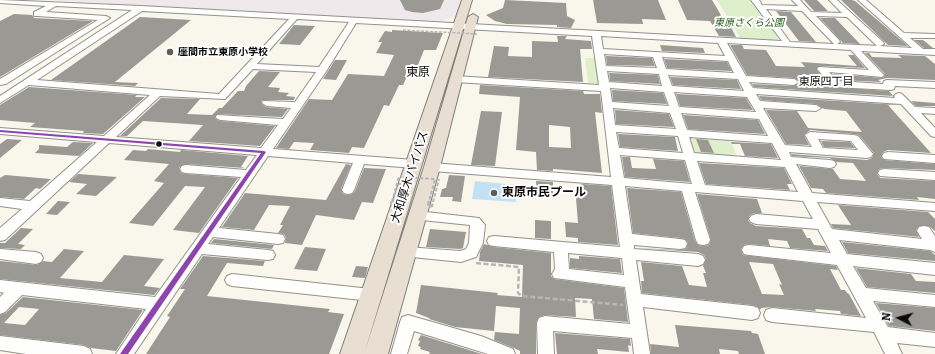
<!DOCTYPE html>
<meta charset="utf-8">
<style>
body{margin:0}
#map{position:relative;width:935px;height:354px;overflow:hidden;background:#f9f7ec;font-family:Bitter,serif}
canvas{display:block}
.north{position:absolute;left:879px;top:298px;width:40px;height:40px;-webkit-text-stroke:3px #fff;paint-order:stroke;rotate:276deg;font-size:11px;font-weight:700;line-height:16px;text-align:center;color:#0a0a0a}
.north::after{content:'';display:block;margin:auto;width:14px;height:18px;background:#0a0a0a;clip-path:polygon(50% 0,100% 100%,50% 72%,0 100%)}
</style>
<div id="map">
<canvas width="935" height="354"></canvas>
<div class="north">N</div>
</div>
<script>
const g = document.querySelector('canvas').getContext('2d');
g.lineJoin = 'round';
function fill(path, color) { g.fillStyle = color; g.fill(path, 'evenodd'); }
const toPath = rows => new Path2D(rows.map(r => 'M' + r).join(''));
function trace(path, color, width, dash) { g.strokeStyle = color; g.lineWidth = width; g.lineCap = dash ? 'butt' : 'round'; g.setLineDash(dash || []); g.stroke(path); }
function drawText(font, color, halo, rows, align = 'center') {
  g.font = font + ' Bitter,"Noto Sans JP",serif'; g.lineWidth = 4; g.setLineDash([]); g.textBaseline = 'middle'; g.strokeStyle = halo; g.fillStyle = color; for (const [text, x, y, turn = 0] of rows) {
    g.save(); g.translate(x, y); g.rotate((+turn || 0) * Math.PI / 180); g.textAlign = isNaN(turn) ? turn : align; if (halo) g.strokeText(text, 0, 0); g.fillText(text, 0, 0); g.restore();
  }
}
fill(toPath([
 [45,0,462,0,456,16,440,22]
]), '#f0e9eb');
fill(toPath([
 [717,0,751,0,778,37,777,40,740,38],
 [585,58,596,58,601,84,588,83],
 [688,134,729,137,738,159,693,155]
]), '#e0efcb');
fill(toPath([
 [475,181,517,185,516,202,472,199]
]), '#c2e1f4');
fill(toPath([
 [400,0,444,0,440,9,423,13,412,12,405,10],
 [505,0,566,3,567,16,575,20,571,28,557,27,557,25,507,24,495,21,486,15,503,8],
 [593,0,658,0,666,20,642,19,643,24,597,23],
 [678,0,712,0,728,27,731,27,736,37,719,36,710,21,687,20],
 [804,0,817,0,828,11,814,11],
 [841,0,852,0,855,1,908,46,888,45],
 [776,11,791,12,816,42,799,41],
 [14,14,32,15,34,18,93,21,0,77,0,21],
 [140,17,191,20,115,82,138,83,135,86,51,80],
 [820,18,835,18,860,44,843,43],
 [294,25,315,26,300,45,279,44],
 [392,30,443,33,436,50,424,50,414,75,408,74,403,85,399,85,389,106,384,105,364,148,352,147,349,153,310,150,314,143,294,142,289,149,276,148,309,99,332,100,348,74,384,76,394,55,376,53,382,42,378,42,385,31,392,32],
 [557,36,567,36,565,39,591,41,592,49,580,49,583,82,488,77,494,46,509,47,508,56,532,57,532,41,558,42],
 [914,40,923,40,933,48,924,48],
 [660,45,703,48,705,53,662,51],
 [730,45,742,45,744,49,766,50,776,66,805,67,801,62,857,66,848,55,854,55,865,68,819,66,816,69,831,87,889,91,893,96,754,87,752,84,794,86,800,81,794,78,747,75],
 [865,53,869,53,872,57,902,58,898,55,925,56,935,64,935,80,887,78,878,80,881,82,838,80,833,74,883,78,885,74],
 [606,56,652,58,655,66,607,65],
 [664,59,727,62,732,71,667,68],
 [335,60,347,60,336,80,323,79],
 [259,71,280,72,268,87,280,88,278,92,289,93,286,96,295,97,294,100,262,100,261,103,266,107,288,109,282,117,217,114,215,118,217,120,221,121,275,126,260,146,189,141,203,125,143,121,127,136,120,136,161,98,200,99,187,114,212,115,219,108,222,108,238,91,244,91,246,86],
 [609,73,658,75,660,84,610,81],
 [670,77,737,80,741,89,673,85],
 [480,85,583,91,584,94,600,94,602,113,595,112,602,173,553,169,553,171,537,170,536,152,516,150,520,97,479,94],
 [549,125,570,127,571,148,549,147],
 [29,87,137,95,135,97,145,97,103,134,83,133,84,131,30,127,35,123,0,120,0,105],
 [612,90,663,93,667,104,613,101],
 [676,94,746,98,753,110,680,106],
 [759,96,900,105,888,105,931,153,888,150,883,152,881,157,884,160,935,164,935,170,884,168,879,169,877,174,880,178,935,181,935,199,917,197,919,200,826,193,823,189,811,188,799,166,833,169,840,179,866,181,853,163,836,162,830,158,792,156,791,154,867,160,872,158,874,153,859,135,854,134,810,130,804,135,809,145,786,144,766,110,797,111,808,128,862,132,846,111,824,109,816,104,761,100],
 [911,101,935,103,935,106,916,106],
 [615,110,669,114,674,127,616,124],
 [481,111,502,112,495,166,471,165],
 [683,115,758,120,765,134,688,129],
 [618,134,675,137,678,151,620,147],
 [7,139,22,140,0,158,0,144],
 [696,139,708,140,714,153,701,152],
 [821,141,850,142,855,148,824,147],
 [73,142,93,143,79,156,35,153,39,149,39,145,67,147],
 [731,142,771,144,778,158,745,156,740,144,732,144],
 [148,149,180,152,181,150,248,156,241,167,245,168,186,164,182,165,179,168,181,173,186,174,238,178,199,233,173,230,205,187,185,186,153,226,129,223,164,183,154,181,169,164,124,160,133,150,146,151],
 [622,157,630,157,632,168,656,169,653,159,684,161,690,182,625,177],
 [699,163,784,168,792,184,787,184,790,190,706,184],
 [346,164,351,165,341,189,343,194,348,195,352,194,355,191,364,168,386,169,373,203,362,202,354,220,316,215,302,245,285,243,286,238,284,234,278,233,283,225,280,225,290,206,269,205,254,230,222,227,245,193,326,200],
 [78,174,117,177,96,196,76,194,87,184,69,182],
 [5,175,51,179,40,189,36,188,24,199,0,197,0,178],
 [449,175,465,176,461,202,452,201,453,197,440,197,442,189,446,188],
 [536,181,553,182,553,197,537,196],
 [583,184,611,186,618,245,578,242,578,238,566,237,565,222,578,223,575,186],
 [627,188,681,192,695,241,698,245,703,246,709,245,711,240,697,194,757,199,762,213,755,213,750,215,748,220,750,223,756,226,802,229,807,238,810,238,814,245,825,246,828,251,790,248,787,241,768,239,770,246,749,244,744,245,741,249,743,255,836,266,838,270,830,269,841,290,845,290,847,293,849,294,861,316,841,314,840,311,815,309,816,311,772,307,761,308,760,310,758,307,752,305,642,293,641,281,644,281,641,262,682,266,689,285,707,287,703,273,706,273,703,266,706,259,704,255,698,252,636,248,680,250,686,249,688,243,685,239,680,238,633,233],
 [749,262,773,264,782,285,779,284,784,295,762,294],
 [58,201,70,202,57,215,46,214],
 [838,205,928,212,935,219,935,231,929,226,919,226,916,230,919,237,833,228,831,224,851,225],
 [535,220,551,221,551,239,535,238],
 [21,228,33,229,18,244,25,245,21,249,0,248,0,243,5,243],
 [430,229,466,232,463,248,460,249,426,247],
 [214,239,274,245,272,249,211,243],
 [842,242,930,251,935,255,935,261,848,253],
 [484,244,494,247,551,253,551,276,554,279,624,288,628,322,594,319,592,299,575,298,576,317,545,315,539,317,536,323,536,354,520,354,520,351,514,348,494,340,495,332,519,334,520,308,496,306,494,331,455,327,429,319,429,318,416,313,421,285,498,293,497,295,522,297,523,265,479,261,480,252],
 [305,247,326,249,317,271,294,269],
 [64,249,84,251,60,278,102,282,124,255,164,259,144,286,160,288,154,295,0,279,0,261,37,265,43,261,52,262],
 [203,256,265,261,263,266,227,263,207,296,330,309,328,312,344,314,329,354,146,354,170,317,167,316,185,289,180,289],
 [579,256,620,259,622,273,570,268,570,258,579,259],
 [356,266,368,267,365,278,352,277],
 [856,268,911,274,916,281,935,282,935,293,867,287],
 [23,297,143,310,116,351,91,348,84,345,0,335,0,315,6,313],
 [19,307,39,309,25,325,4,323],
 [876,303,935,308,935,331,889,326],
 [675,325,751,331,752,333,758,334,765,354,739,354,738,351,719,349,720,354,651,354,650,344,679,347],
 [555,333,630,339,631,346,628,345,629,352,597,349,598,354,557,354],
 [421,335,482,354,429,354,430,352,420,349,421,347,418,346,420,341,418,340]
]), '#9b9993');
const minor = toPath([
 [0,0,141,6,782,41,751,0,759,0,762,5,798,6,792,0,800,0,811,12,842,13,829,0,837,0,883,42,884,44,880,46,912,48,858,0,866,0,904,33,935,34,935,38,910,38,923,49,935,49,935,55,861,51,882,73,884,75,882,77,829,72,837,81,883,84,884,81,887,80,935,82,935,88,895,86,894,89,891,90,834,87,831,86,819,71,817,69,819,67,869,70,851,50,727,43,746,76,794,79,799,82,794,85,749,82,753,88,895,98,894,96,896,94,899,93,902,94,915,107,935,108,935,114,921,113,935,128,935,137,931,136,901,104,756,94,760,101,816,105,821,108,816,111,763,108,785,145,812,147,805,135,810,132,854,135,858,136,873,154,871,157,867,158,789,152,791,157,830,160,834,161,836,164,834,167,830,168,796,164,812,193,935,203,935,211,817,202,832,229,922,239,917,231,919,227,924,226,929,227,935,236,935,252,930,250,839,240,847,254,935,263,935,275,853,266,866,288,935,295,935,307,873,301,888,327,935,333,935,347,897,343,902,354,885,354,874,332,772,322,766,320,764,315,766,310,772,308,866,318,837,265,749,255,744,254,742,250,744,246,749,245,831,253,818,229,756,224,751,222,749,219,751,216,756,214,813,219,803,201,695,192,710,240,708,244,703,245,698,244,696,240,682,191,625,186,632,234,680,239,685,240,687,244,685,248,680,249,634,245,634,249,698,254,703,256,705,260,703,264,698,266,636,260,641,294,752,306,758,308,760,313,758,318,752,320,643,307,650,354,634,354,632,338,553,331,554,354,538,354,537,323,539,318,545,316,630,324,625,287,554,278,552,274,555,269,554,252,494,246,489,245,487,241,489,237,494,236,620,247,612,185,432,171,428,170,426,167,428,164,432,163,611,177,601,91,455,82,450,79,455,76,599,85,592,36,356,23,327,70,273,149,414,160,418,161,420,164,418,167,414,168,364,164,354,190,352,193,348,194,344,193,342,190,353,163,268,156,219,228,278,234,283,235,285,239,283,243,278,244,213,237,208,244,268,250,273,251,275,255,273,259,268,260,202,254,134,354,116,354,146,309,22,295,5,312,0,314,0,297,4,293,0,292,0,280,155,297,241,177,186,173,182,172,180,169,182,166,186,165,246,170,257,155,109,143,5,240,0,241,0,228,22,209,0,206,0,198,30,201,97,142,0,134,0,128,104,136,150,95,29,85,0,103,0,96,132,10,56,6,46,12,106,16,110,18,6,84,0,85,0,79,98,20,37,16,34,16,34,12,46,6,0,3,0,0],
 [766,9,802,11,834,44,790,42,766,9],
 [142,11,289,19,219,94,37,80,142,11],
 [816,16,847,17,877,46,880,46,837,44,840,42,839,40,816,16],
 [297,19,349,22,319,67,257,64,297,19],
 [601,36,718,43,725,56,603,49,601,36],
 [604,54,653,57,657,68,606,66,604,54],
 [662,57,728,61,734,73,666,69,662,57],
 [253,69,316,72,295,102,263,101,262,103,267,106,291,108,283,119,217,115,216,117,217,119,221,120,278,125,261,148,116,137,160,96,225,99,253,69],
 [607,71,659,74,662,86,609,82,607,71],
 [668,75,738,79,744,91,672,86,668,75],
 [610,88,664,92,669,106,612,102,610,88],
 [674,92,747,97,756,112,679,107,674,92],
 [613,108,670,113,676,129,615,125,613,108],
 [681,113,759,119,768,136,687,130,681,113],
 [616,132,678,136,683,153,619,148,616,132],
 [689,137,772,143,781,160,694,153,689,137],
 [818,139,851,141,858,150,823,148,818,139],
 [620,155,685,160,692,184,624,178,620,155],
 [697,161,785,167,798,192,705,185,697,161],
 [568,253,622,258,624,275,569,269,568,253],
 [888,152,935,155,935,163,884,159,882,156,884,153,888,152],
 [884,169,935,172,935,180,880,176,878,173,880,170,884,169],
 [417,211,479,218,485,225,483,243,476,257,461,262,402,256,400,252,402,248,407,247,460,251,466,249,469,243,470,225,412,219,410,216,412,213,417,211],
 [0,249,36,252,41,254,43,258,41,262,36,264,0,259,0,249],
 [232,274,371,289,376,291,379,295,376,299,371,301,232,286,227,284,225,280,227,276,232,274],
 [408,315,481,336,513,349,515,354,488,354,414,331,407,354,391,354,400,322,402,317,408,315],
 [0,336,84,346,90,349,92,354,26,354,0,350,0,336]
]);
const highway = toPath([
 [462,0,472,0,364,354,340,354,462,0],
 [473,14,478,17,440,167,388,354,364,354,424,167,468,17,473,14]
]);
trace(minor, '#92918c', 2);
trace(highway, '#7f7e79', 2);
trace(toPath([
 [476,263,519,267,518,293,522,296,623,305]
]), '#b7b6b5', 2.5, [5, 2.5]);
fill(minor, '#fefefc');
fill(highway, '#e9ded2');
trace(toPath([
 [403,30,477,34]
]), '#b7b6b5', 1.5, [3, 1.5]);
trace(toPath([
 [392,202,399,176],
 [394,202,402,177,435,179,429,202],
 [433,202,439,179]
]), '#b7b6b5', 2, [3.5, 2]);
trace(toPath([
 [392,201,391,204,395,201],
 [429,201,428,207,432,206,433,201]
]), '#b7b6b5', 2.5, [5, 2.5]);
fill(toPath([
 [0,130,264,151,266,152,128,354,120,354,261,153,0,132,0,130]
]), '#8e44ad');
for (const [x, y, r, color] of [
 [170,52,4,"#5e5d59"],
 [159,144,3.5,"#0a0a0a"],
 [494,193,4,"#5e5d59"]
]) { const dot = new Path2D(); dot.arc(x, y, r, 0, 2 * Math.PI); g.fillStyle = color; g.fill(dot); trace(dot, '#fff', 1.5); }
drawText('italic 10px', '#27611a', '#fff', [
 ["東原さくら公園",749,23]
]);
drawText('bold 10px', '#0a0a0a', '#fff', [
 ["座間市立東原小学校",178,52]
], 'left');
drawText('11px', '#0a0a0a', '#fff', [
 ["東原四丁目",826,82]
]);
drawText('12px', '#0a0a0a', '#fff', [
 ["東原",418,73]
]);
drawText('12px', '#0a0a0a', '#fff', [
 ["大和厚木バイパス",410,177,-72]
]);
drawText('bold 12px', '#0a0a0a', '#fff', [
 ["東原市民プール",502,193]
], 'left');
</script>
